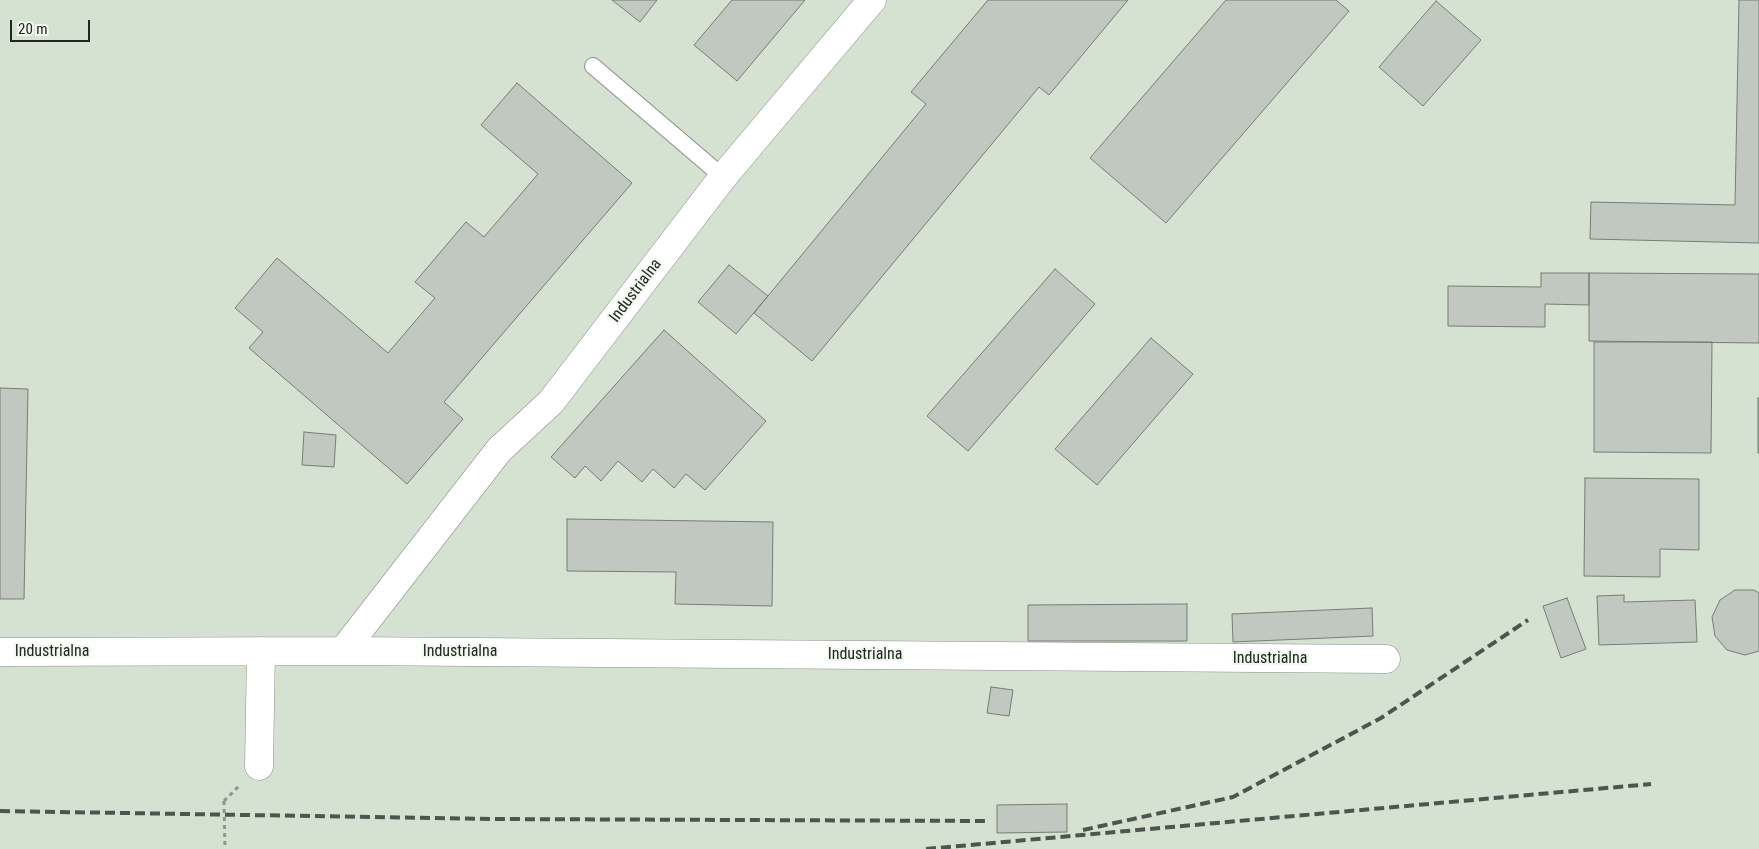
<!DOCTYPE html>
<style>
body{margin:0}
#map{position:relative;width:1759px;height:849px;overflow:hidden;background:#e4ece2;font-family:"Roboto Condensed",sans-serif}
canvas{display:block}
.scale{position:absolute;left:10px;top:20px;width:80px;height:22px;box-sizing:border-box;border:2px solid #222522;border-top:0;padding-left:6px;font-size:15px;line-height:18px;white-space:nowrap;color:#222522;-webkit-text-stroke:4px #f1f9ef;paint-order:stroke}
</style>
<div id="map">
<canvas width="1759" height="849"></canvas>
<div class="scale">20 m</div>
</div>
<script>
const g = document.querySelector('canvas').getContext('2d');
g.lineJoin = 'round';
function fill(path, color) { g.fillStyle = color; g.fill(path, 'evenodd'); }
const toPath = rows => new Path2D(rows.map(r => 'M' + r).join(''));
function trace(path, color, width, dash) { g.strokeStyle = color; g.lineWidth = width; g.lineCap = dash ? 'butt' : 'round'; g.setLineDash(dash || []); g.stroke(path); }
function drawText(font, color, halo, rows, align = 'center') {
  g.font = font + ' "Roboto Condensed",sans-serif'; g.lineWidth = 4.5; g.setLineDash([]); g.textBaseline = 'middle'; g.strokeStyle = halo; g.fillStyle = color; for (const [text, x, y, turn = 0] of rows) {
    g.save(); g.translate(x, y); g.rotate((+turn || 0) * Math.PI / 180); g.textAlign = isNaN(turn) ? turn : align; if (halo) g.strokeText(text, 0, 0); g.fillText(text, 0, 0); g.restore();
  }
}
fill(toPath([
 [0,0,1759,0,1759,849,0,849]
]), '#d5e1d1');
const building = toPath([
 [612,0,657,0,640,22,612,0],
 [732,0,805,0,737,81,694,45,732,0],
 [988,0,1128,0,1049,95,1039,87,812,361,754,313,926,104,911,92,988,0],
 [1226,0,1336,0,1349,11,1166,223,1090,158,1226,0],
 [1739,0,1759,0,1759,243,1590,239,1591,202,1735,205,1739,0],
 [1436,1,1481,40,1423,106,1379,67,1436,1],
 [517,83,632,183,444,402,463,419,407,484,249,348,263,332,235,308,277,258,388,353,435,298,415,282,466,222,484,237,538,174,481,125,517,83],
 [729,265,768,296,736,334,698,302,729,265],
 [1055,269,1095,304,968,451,927,416,1055,269],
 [1541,273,1589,273,1589,305,1545,304,1545,327,1448,326,1448,286,1541,287,1541,273],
 [1589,273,1759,274,1759,343,1589,341,1589,273],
 [664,330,766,421,705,490,686,474,674,488,653,469,642,482,618,461,601,481,585,466,575,478,551,457,664,330],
 [1151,338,1193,374,1097,485,1055,449,1151,338],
 [1594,342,1712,342,1711,453,1594,452,1594,342],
 [0,388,28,389,24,599,0,599,0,388],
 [1758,398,1759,398,1759,453,1758,453,1758,398],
 [304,432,336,435,334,467,302,465,304,432],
 [1585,478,1699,479,1699,550,1660,549,1660,577,1584,576,1585,478],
 [567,519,773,522,772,606,675,604,676,572,567,571,567,519],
 [1735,590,1754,590,1759,593,1759,651,1745,655,1727,650,1715,636,1712,617,1720,600,1735,590],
 [1624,595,1624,602,1695,600,1697,642,1599,645,1597,596,1624,595],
 [1567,598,1586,649,1561,658,1543,606,1567,598],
 [1187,604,1187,641,1028,641,1028,605,1187,604],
 [1372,608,1373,636,1233,642,1232,614,1372,608],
 [991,687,1013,690,1009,716,987,713,991,687],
 [1067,804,1067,832,997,833,997,805,1067,804]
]);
fill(building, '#c0c8bf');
trace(building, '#777e75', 1);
const lane = toPath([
 [593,66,723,177]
]);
const street = toPath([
 [343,651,1386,659],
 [0,652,343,651,499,450,551,402,723,177,872,0],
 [259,766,261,651]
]);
trace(lane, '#899087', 18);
trace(street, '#899087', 29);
trace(toPath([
 [224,801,241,784]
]), '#90968f', 3, [4, 4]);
trace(lane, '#fff', 16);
trace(street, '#fff', 28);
trace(toPath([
 [0,811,494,819,988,821],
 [1083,830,1233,797,1381,718,1528,620],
 [926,849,1651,784]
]), '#50544f', 4, [10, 5]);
trace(toPath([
 [224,801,225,849]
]), '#90968f', 3, [4, 4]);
drawText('16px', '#222522', '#f1f9ef', [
 ["Industrialna",636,291,-53],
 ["Industrialna",52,652],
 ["Industrialna",460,652],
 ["Industrialna",865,655],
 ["Industrialna",1270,659]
]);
</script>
